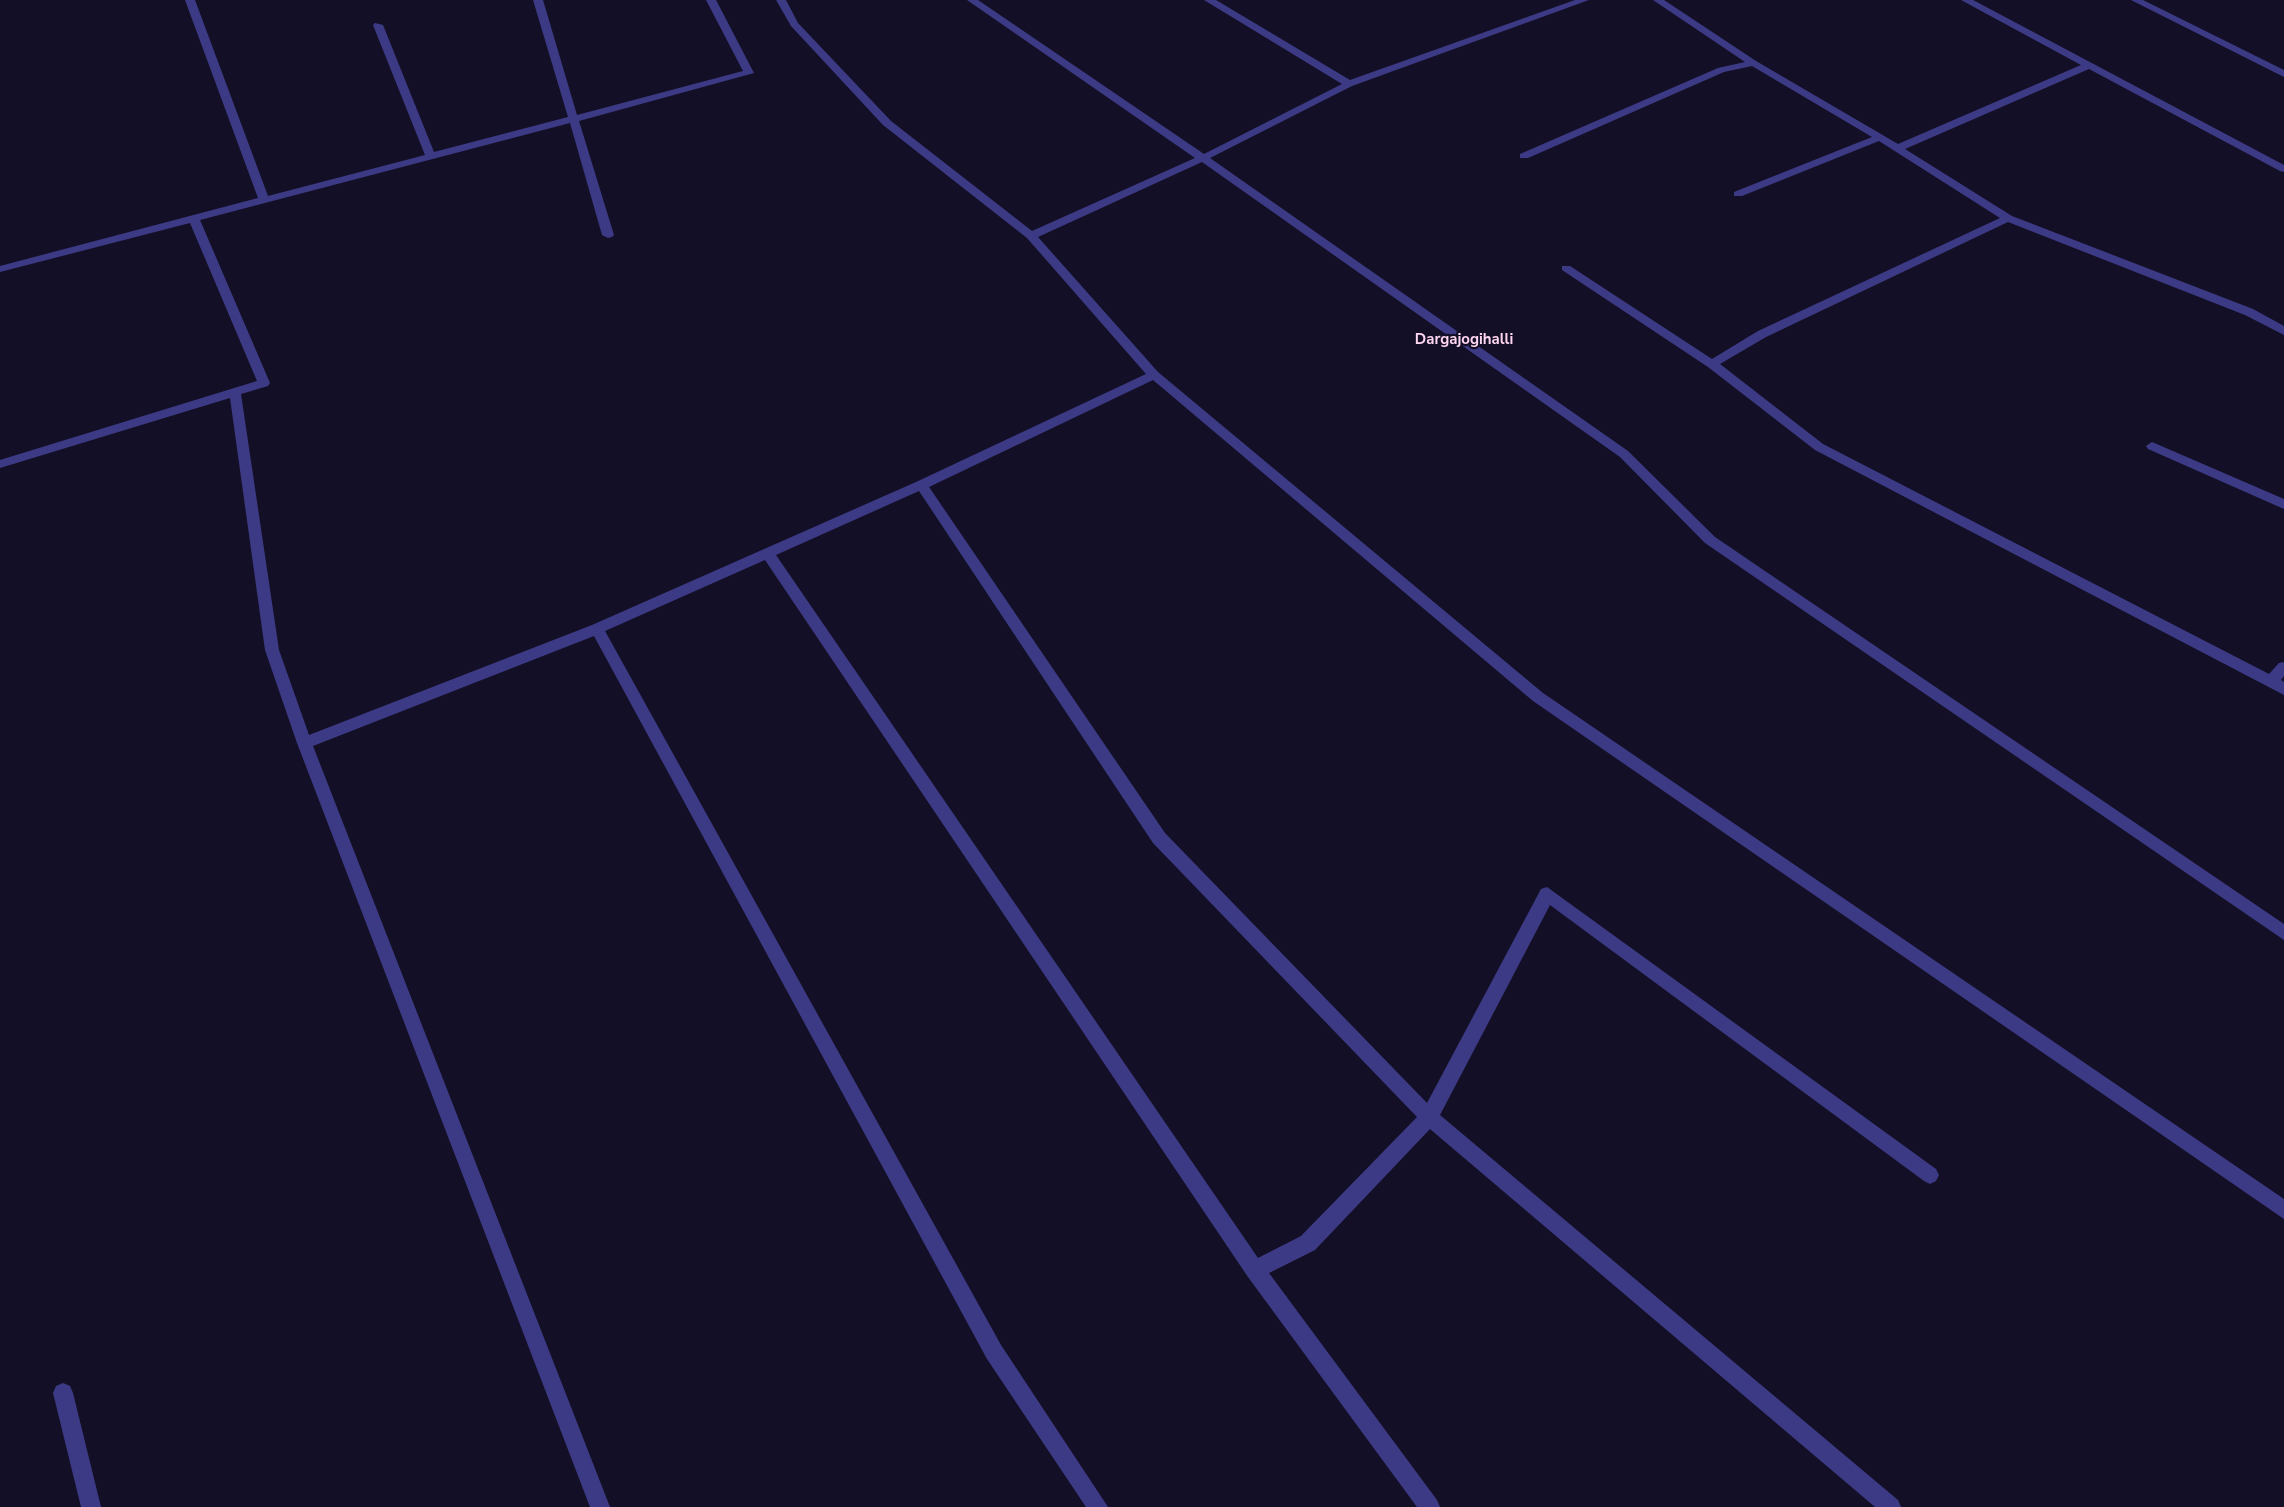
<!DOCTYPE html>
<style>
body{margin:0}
canvas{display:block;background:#130f26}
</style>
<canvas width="2284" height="1507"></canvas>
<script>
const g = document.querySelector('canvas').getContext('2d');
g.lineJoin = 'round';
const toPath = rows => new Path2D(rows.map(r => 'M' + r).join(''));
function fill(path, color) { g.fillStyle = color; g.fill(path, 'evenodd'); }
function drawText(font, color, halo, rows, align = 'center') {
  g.font = font + ' "Nunito Sans",sans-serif'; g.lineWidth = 4.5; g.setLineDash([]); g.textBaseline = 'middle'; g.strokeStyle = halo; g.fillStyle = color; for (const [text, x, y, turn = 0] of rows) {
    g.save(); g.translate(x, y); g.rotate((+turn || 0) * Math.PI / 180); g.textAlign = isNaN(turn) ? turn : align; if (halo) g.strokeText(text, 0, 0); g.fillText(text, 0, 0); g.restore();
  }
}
fill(toPath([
 [185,0,195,0,268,196,425,155,373,25,375,23,383,25,434,152,568,117,533,0,543,0,577,115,743,71,706,0,716,0,754,73,579,121,614,235,612,237,608,238,602,235,570,123,200,220,270,383,268,386,241,394,279,650,309,735,592,625,916,482,1146,374,1027,238,883,125,791,26,776,0,786,0,798,23,891,121,1032,231,1195,158,967,0,978,0,1204,154,1342,84,1204,0,1216,0,1350,80,1575,0,1589,0,1352,86,1210,158,1628,451,1715,537,2284,924,2284,940,1705,543,1620,457,1202,162,1038,237,1158,372,1543,693,2284,1199,2284,1219,1533,701,1153,380,929,487,1165,833,1427,1103,1541,889,1547,887,1936,1169,1939,1175,1936,1181,1930,1184,1924,1181,1550,905,1440,1115,1898,1500,1901,1507,1875,1507,1430,1129,1315,1250,1269,1273,1437,1500,1440,1507,1417,1507,1248,1277,765,560,605,631,1001,1345,1108,1507,1086,1507,987,1359,594,636,313,746,610,1507,590,1507,297,743,265,650,230,398,0,468,0,460,257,381,190,223,0,272,0,266,258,198,185,0],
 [919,491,1153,843,1417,1117,1301,1236,1258,1258,776,555,919,491],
 [1653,0,1664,0,1756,61,1898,144,2081,65,1961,0,1973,0,2284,165,2284,172,2280,171,2089,69,1905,149,2012,216,2253,309,2284,326,2284,335,2245,315,2008,222,1766,337,1720,364,1823,444,2269,674,2279,663,2284,662,2284,676,2281,680,2284,682,2284,695,1815,450,1708,367,1562,270,1562,266,1570,266,1712,359,1758,331,2000,218,1879,141,1742,196,1734,196,1734,192,1872,137,1752,66,1724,72,1528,158,1520,158,1520,154,1718,68,1745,62,1653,0],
 [2131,0,2143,0,2284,70,2284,77,2131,0],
 [2152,442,2284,499,2284,509,2148,449,2146,446,2152,442],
 [63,1383,70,1386,73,1393,101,1507,81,1507,53,1393,56,1386,63,1383]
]), '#3d3a85');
drawText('bold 15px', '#ffd6f0', '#130f26', [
 ["Dargajogihalli",1464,340]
]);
</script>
